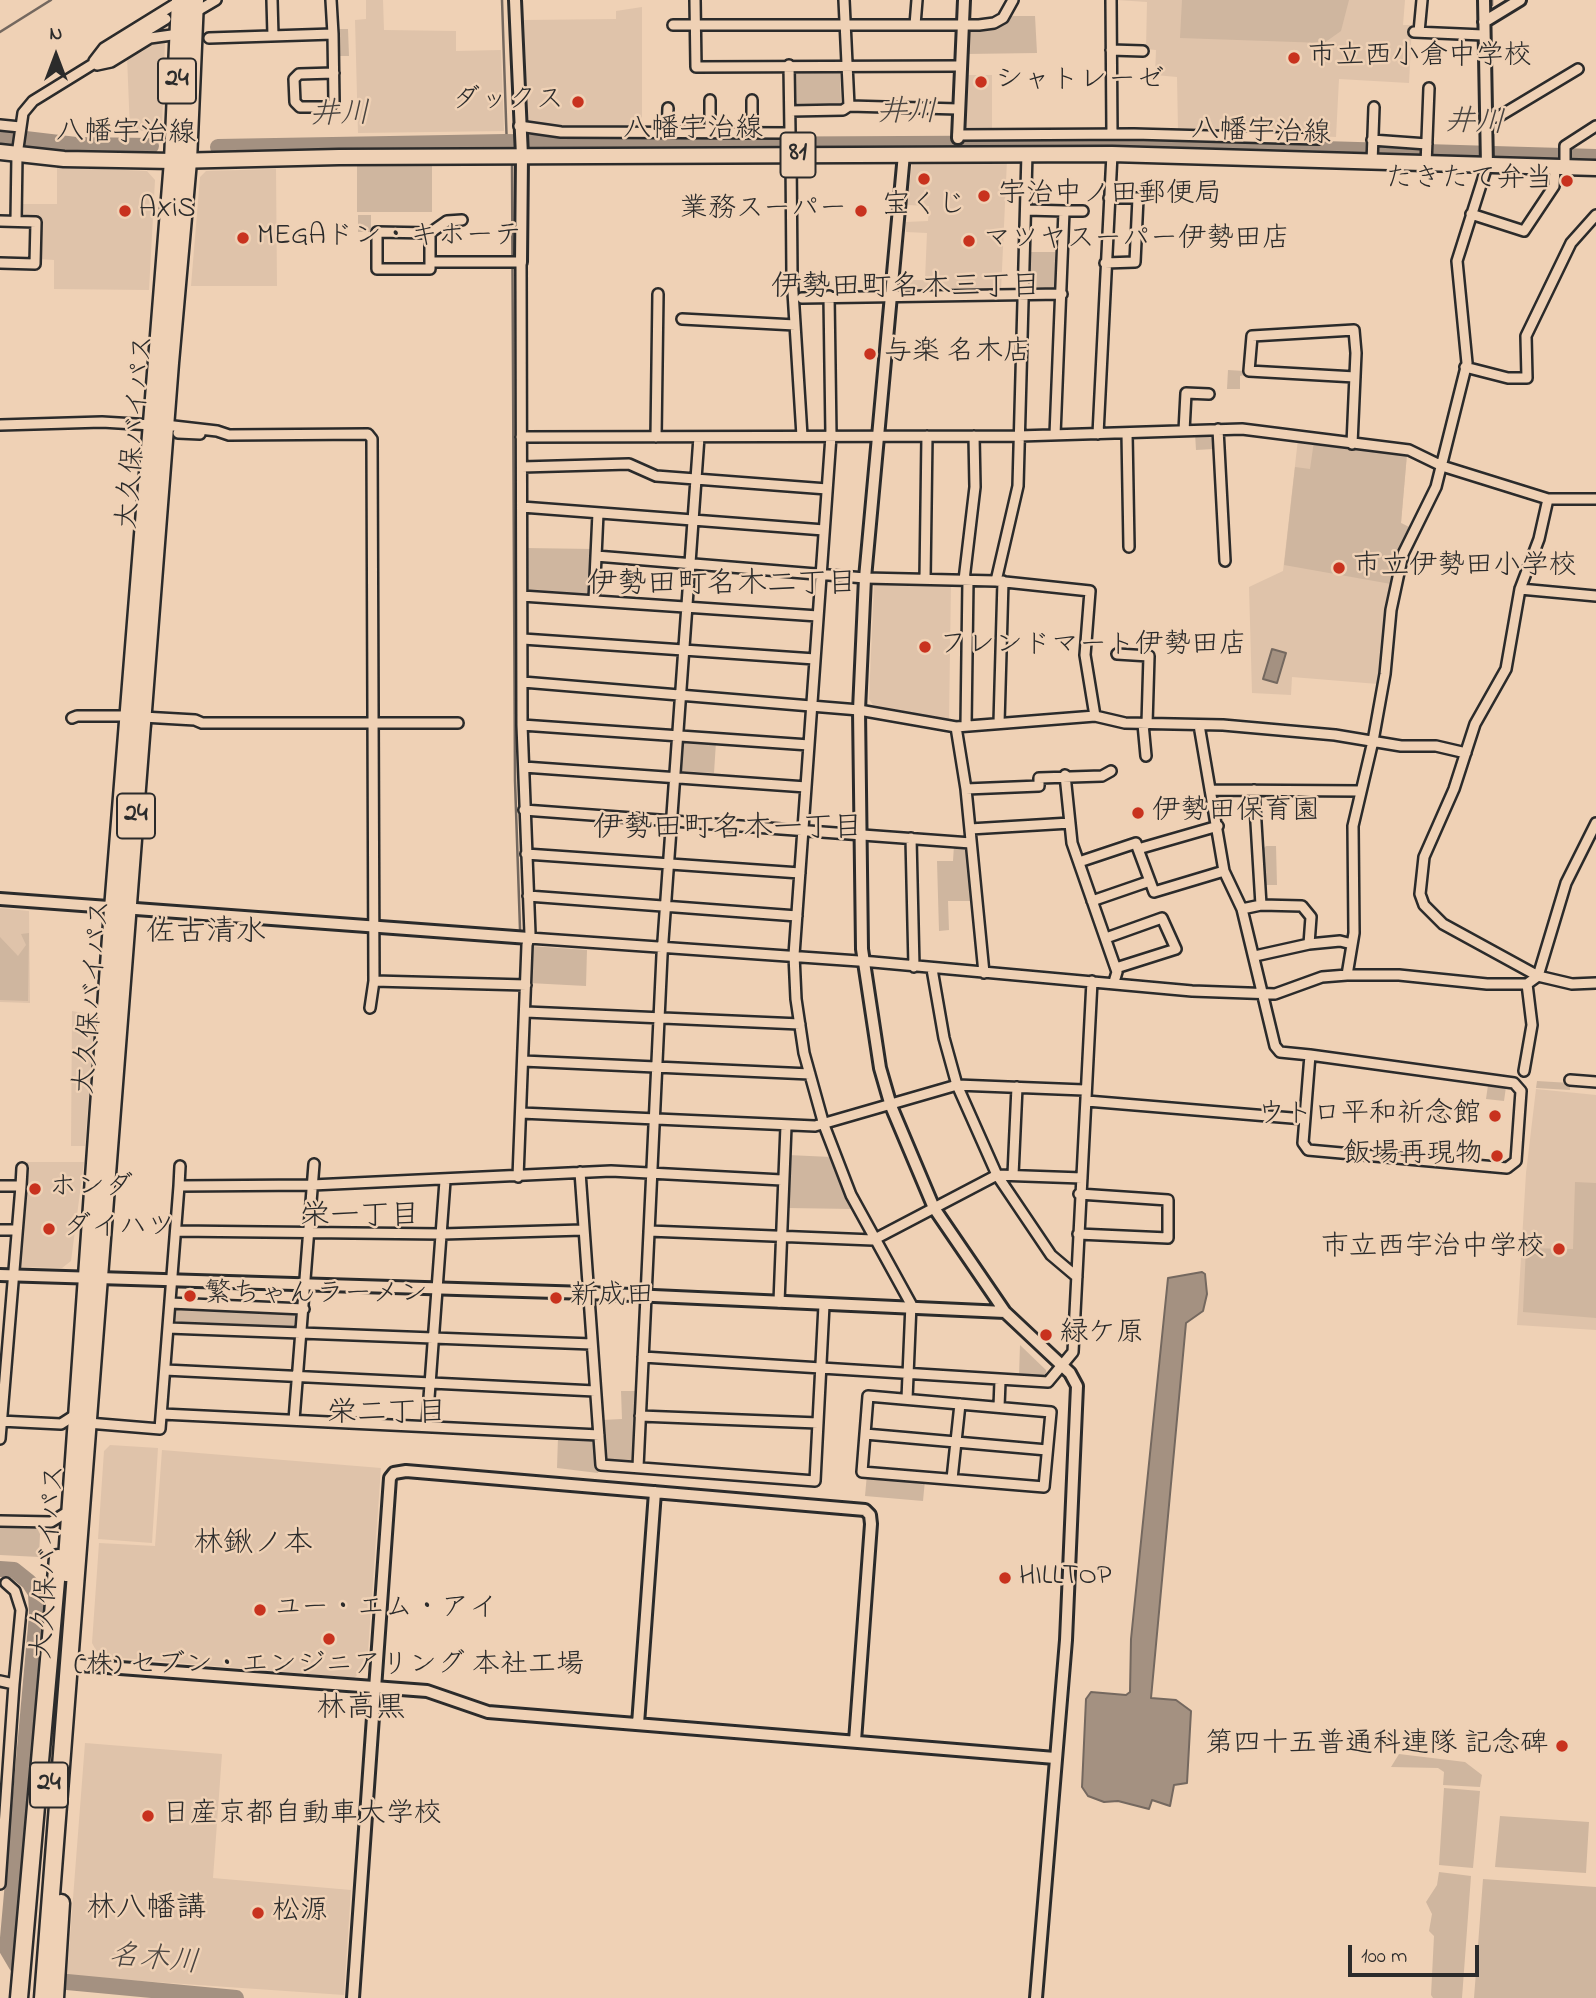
<!DOCTYPE html>
<meta charset="utf-8">
<style>
body{margin:0}
#map{position:relative;width:1596px;height:1998px;overflow:hidden;background:#efd1b5;font-family:"Indie Flower",sans-serif}
canvas{display:block}
.north{position:absolute;left:21px;top:21px;width:70px;height:70px;-webkit-text-stroke:5px #efd1b5;paint-order:stroke;rotate:0deg;font-size:19px;font-weight:700;line-height:28px;text-align:center;color:#2b2b2b}
.north::after{content:'';display:block;margin:auto;width:24px;height:32px;background:#2b2b2b;clip-path:polygon(50% 0,100% 100%,50% 72%,0 100%)}
.scale{position:absolute;left:1348px;top:1945px;width:131px;height:32px;box-sizing:border-box;border:4px solid #2b2b2b;border-top:0;padding-left:9px;font-size:21px;line-height:24px;white-space:nowrap;color:#2b2b2b;-webkit-text-stroke:5px #efd1b5;paint-order:stroke}
</style>
<div id="map">
<canvas width="1596" height="1998"></canvas>
<div class="north">N</div>
<div class="scale">100 m</div>
</div>
<script>
const g = document.querySelector('canvas').getContext('2d');
g.lineJoin = 'round';
function fill(path, color) { g.fillStyle = color; g.fill(path, 'evenodd'); }
const toPath = rows => new Path2D(rows.map(r => 'M' + r).join(''));
function trace(path, color, width, dash) { g.strokeStyle = color; g.lineWidth = width; g.lineCap = dash ? 'butt' : 'round'; g.setLineDash(dash || []); g.stroke(path); }
function drawText(font, color, halo, rows, align = 'center') {
  g.font = font + ' "Indie Flower","Klee One",sans-serif'; g.lineWidth = 5; g.setLineDash([]); g.textBaseline = 'middle'; g.strokeStyle = halo; g.fillStyle = color; for (const [text, x, y, turn = 0] of rows) {
    g.save(); g.translate(x, y); g.rotate((+turn || 0) * Math.PI / 180); g.textAlign = isNaN(turn) ? turn : align; if (halo) g.strokeText(text, 0, 0); g.fillText(text, 0, 0); g.restore();
  }
}
fill(toPath([
 [366,0,383,0,384,30,456,31,456,51,501,50,504,131,358,133,355,20,366,19],
 [1117,0,1405,0,1403,25,1412,25,1409,83,1339,79,1336,137,1178,130,1177,77,1155,75,1156,50,1146,49,1147,2],
 [642,7,642,128,555,127,528,120,524,20,616,19,616,11],
 [154,41,165,41,162,128,157,131,130,131,127,56],
 [967,75,992,75,992,131,966,131],
 [1007,160,1001,291,905,291,901,286,901,280,925,280,927,233,906,232,906,222,928,221,929,206,907,205,912,164,915,161],
 [57,167,147,171,155,180,149,290,54,289,54,260,39,259,40,215,21,214,21,204,57,204],
 [276,169,277,286,191,286,200,177,206,171],
 [1298,439,1407,454,1401,523,1409,527,1388,596,1378,684,1292,677,1291,695,1252,693,1249,587,1283,571],
 [878,582,951,583,949,720,873,705,869,699,874,585],
 [0,908,29,911,30,1003,0,1002],
 [72,1011,95,1015,85,1146,71,1146],
 [1536,1089,1596,1095,1596,1330,1517,1325,1526,1173],
 [27,1162,84,1162,71,1261,62,1268,19,1267],
 [110,1445,158,1448,152,1543,98,1539,104,1451],
 [162,1450,381,1468,367,1666,354,1678,99,1656,92,1643,99,1543,155,1546],
 [85,1743,222,1754,213,1878,351,1890,344,1995,67,1976]
]), '#dfc3aa');
fill(toPath([
 [1182,0,1349,0,1341,31,1324,43,1180,38],
 [1010,16,1035,16,1037,53,966,54,968,31,989,29,1002,25],
 [336,29,348,29,349,56,337,56],
 [840,69,841,104,794,105,795,70],
 [357,166,432,166,432,212,357,212],
 [358,215,371,215,371,232,358,232],
 [1030,252,1055,252,1055,288,1028,287],
 [1228,370,1244,371,1244,375,1240,376,1240,389,1227,389],
 [1195,433,1209,433,1213,437,1214,449,1196,450],
 [1314,441,1407,454,1401,523,1409,527,1391,584,1284,565,1295,467,1310,469],
 [525,548,594,549,590,597,525,592],
 [683,740,716,742,714,773,681,771],
 [954,845,967,846,970,901,948,901,949,930,939,931,937,861,953,861],
 [1266,846,1276,846,1277,885,1264,885,1262,850],
 [29,933,28,1001,0,1000,0,937,18,956,26,945,21,934],
 [531,946,587,950,586,986,529,983],
 [1537,1081,1570,1083,1570,1090,1536,1088],
 [1488,1085,1506,1087,1504,1101,1486,1099],
 [788,1155,831,1157,854,1209,787,1208],
 [1575,1182,1596,1183,1596,1318,1523,1312,1526,1248,1573,1249],
 [174,1306,299,1311,299,1326,295,1330,175,1326,172,1323],
 [1020,1345,1046,1370,1047,1378,1019,1377],
 [621,1391,637,1391,634,1458,630,1463,609,1462,605,1458,602,1420,622,1419],
 [558,1437,594,1441,598,1473,557,1468],
 [867,1474,925,1480,923,1501,865,1496],
 [0,1525,36,1526,40,1534,39,1557,0,1555],
 [1399,1754,1465,1762,1482,1775,1480,1787,1443,1785,1444,1772,1438,1768,1391,1767],
 [1444,1788,1480,1791,1473,1868,1439,1865],
 [1500,1816,1589,1822,1586,1873,1495,1867],
 [1439,1872,1471,1876,1462,1998,1433,1998,1431,1995,1434,1936,1429,1931,1432,1914,1426,1902,1437,1885],
 [1483,1879,1596,1887,1596,1998,1474,1998]
]), '#cfb69f');
const water = toPath([
 [1272,649,1286,653,1277,683,1263,679,1272,649],
 [1202,1272,1205,1274,1207,1294,1203,1311,1186,1323,1151,1698,1176,1700,1191,1711,1187,1783,1174,1785,1170,1806,1152,1800,1149,1809,1118,1801,1104,1802,1088,1796,1082,1787,1086,1699,1091,1692,1126,1695,1130,1692,1131,1639,1168,1278,1202,1272]
]);
fill(water, '#a49181');
trace(water, '#74685f', 2);
trace(toPath([
 [502,0,507,149],
 [1492,5,1492,0],
 [0,32,51,0],
 [512,164,515,781,520,929]
]), '#74685f', 2.5);
trace(toPath([
 [0,136,76,145,151,146],
 [218,147,505,142,688,145,1119,143,1596,157],
 [0,1569,14,1570,29,1582,36,1593,37,1615,7,1949,17,1966],
 [67,1982,236,1998]
]), '#a49181', 16);
trace(toPath([
 [117,722,154,723]
]), '#c8b099', 9, [9, 4.5]);
const minor = toPath([
 [272,0,273,36],
 [331,0,333,34,334,102,330,107,300,107,295,102,294,79,299,74,334,73],
 [695,0,696,67,959,66],
 [844,0,849,106,958,109],
 [1111,0,1112,134],
 [194,13,216,0],
 [673,25,979,25,994,23,1003,18,1013,0],
 [915,25,917,0],
 [1414,32,1483,35],
 [1419,32,1422,0],
 [209,38,333,34],
 [1111,50,1143,51],
 [94,61,104,48,180,1],
 [97,65,111,62,150,38,179,34],
 [710,100,710,133],
 [790,111,843,110,849,106],
 [1486,117,1498,117,1578,69],
 [0,125,20,127],
 [519,126,561,132,790,133,789,65],
 [667,132,668,108],
 [752,133,752,100],
 [958,135,1134,134,1319,139],
 [1372,140,1427,144],
 [791,155,792,276,802,436],
 [1372,163,1374,107],
 [1426,165,1429,88],
 [1565,168,1565,146,1596,126],
 [1027,210,1064,211,1055,435],
 [1064,211,1083,211],
 [1471,214,1524,231,1554,186,1555,168],
 [0,221,36,222,35,264,0,263],
 [16,221,17,155,23,113,33,101,166,19],
 [430,233,430,269,377,269,377,232,430,233,447,221,462,220],
 [430,262,521,262,522,725,530,934,527,945,518,1177],
 [1105,263,1135,262,1138,198,1109,198],
 [829,296,831,436,794,955,796,999,804,1053,824,1125,851,1195,911,1304,907,1399],
 [802,298,1062,294],
 [682,319,795,325],
 [1465,367,1508,378,1527,378,1526,336,1571,243,1596,215],
 [0,425,102,422,152,425],
 [165,425,217,431,229,435,368,434,372,439,374,981,526,985],
 [1218,429,1225,561],
 [1184,431,1186,393,1209,394],
 [178,433,200,434],
 [1127,433,1129,547],
 [1098,434,1112,154],
 [521,437,1019,436,1242,429,1409,450,1442,466,1548,499,1596,499],
 [656,437,658,294],
 [1352,444,1356,353,1354,330,1252,336,1249,371,1355,377],
 [522,467,629,464,656,476,827,489],
 [1548,499,1539,539,1520,589,1506,669,1475,724,1454,789,1424,857,1420,894,1424,905,1443,924,1538,976,1572,984,1596,983],
 [522,507,824,530],
 [596,556,865,578,996,581,1090,591,1085,655,1095,716],
 [925,579,927,436],
 [964,580,975,487,974,436],
 [996,581,1018,486,1027,153],
 [1520,589,1596,596],
 [522,596,818,616],
 [594,600,598,513],
 [523,639,815,659],
 [1117,654,1149,656,1147,724],
 [523,682,859,710,956,727,1095,716,1125,723,1223,725,1335,735,1401,746,1436,746,1466,753],
 [143,717,195,720,202,723,458,723],
 [72,718,77,716,129,716],
 [999,723,1003,581],
 [1143,724,1146,756],
 [522,725,809,745],
 [1199,725,1224,871,1242,909,1275,1046,1280,1052,1310,1055,1514,1083,1521,1091,1516,1161,1507,1168,1308,1150,1303,1143,1310,1055],
 [966,726,968,580],
 [956,727,966,789,984,973],
 [524,767,806,787],
 [1065,775,1072,843,1117,972,1114,982],
 [966,789,1039,786,1039,778,1102,776,1111,771],
 [1210,790,1361,791],
 [1254,790,1261,905],
 [524,810,971,843],
 [1218,826,1138,849,1154,892,1224,871],
 [970,829,1070,823],
 [911,838,914,967],
 [526,854,800,873],
 [1079,862,1136,843,1138,849],
 [528,896,797,916],
 [1092,901,1150,881],
 [1242,909,1261,905,1302,906,1311,917,1309,944],
 [529,938,873,962,1192,991,1275,994,1322,977,1347,975,1399,975,1487,984,1527,984,1538,976,1566,883,1596,823],
 [1106,938,1162,918,1176,949,1116,968],
 [1255,956,1309,944,1340,941,1352,944],
 [932,969,944,1038,957,1085,997,1175,1051,1255,1077,1277],
 [1347,975,1354,933,1353,826,1373,741,1385,674,1391,610,1403,554,1436,487,1467,363,1457,261,1487,166],
 [370,1008,374,981],
 [526,1012,800,1024],
 [523,1061,810,1074],
 [1524,1071,1532,1025,1527,984],
 [1570,1080,1596,1082],
 [1087,1101,1304,1119],
 [521,1113,815,1126,957,1085,1084,1090],
 [580,1172,601,1465,815,1481,824,1305],
 [1013,1175,1017,1087],
 [0,1186,21,1186,0,1439],
 [21,1186,22,1168],
 [179,1186,180,1166],
 [0,1230,17,1230],
 [176,1231,442,1234,583,1230],
 [649,1231,873,1240,997,1175,1082,1178],
 [1078,1234,1168,1238,1168,1200,1079,1194],
 [779,1302,786,1126],
 [170,1303,304,1309],
 [168,1328,592,1344],
 [643,1357,1048,1382,1073,1352,1092,981],
 [165,1370,595,1391],
 [868,1396,1051,1412,1044,1487,862,1472,868,1396],
 [999,1407,1000,1381],
 [162,1414,599,1435],
 [640,1416,818,1423],
 [294,1420,314,1164],
 [0,1421,61,1424,75,1415],
 [88,1423,160,1429,179,1186,312,1185,611,1171,782,1180],
 [427,1425,445,1181],
 [865,1434,1047,1450],
 [638,1467,662,955,699,437],
 [952,1479,960,1404],
 [0,1521,51,1522,64,1514],
 [6,1583,15,1591,21,1610,14,1684],
 [0,1681,14,1684,0,1884]
]);
const tertiary = toPath([
 [515,0,522,156,521,262],
 [1484,0,1487,166],
 [1484,22,1520,0],
 [958,138,964,0],
 [904,154,865,578,859,710,862,949,880,1068,891,1106,934,1208,1005,1312,1070,1373,1077,1386,1066,1640,1036,1998],
 [0,899,529,938],
 [0,1275,588,1293,1005,1312],
 [80,1665,427,1691,488,1712,1055,1758],
 [638,1724,655,1492],
 [353,1998,390,1478,394,1473,406,1471,865,1510,870,1515,871,1524,855,1741]
]);
const primary = toPath([
 [0,152,64,159,173,161,339,157,1112,154,1596,168]
]);
const trunk = toPath([
 [66,1573,113,909,173,161,180,0],
 [19,1998,58,1558],
 [43,1998,170,363,188,161,195,0],
 [55,1998,61,1903]
]);
trace(minor, '#2b2b2b', 14);
trace(tertiary, '#2b2b2b', 16);
trace(primary, '#2b2b2b', 19);
trace(trunk, '#2b2b2b', 21);
trace(minor, '#efd1b5', 9);
trace(tertiary, '#efd1b5', 10);
trace(primary, '#efd1b5', 14);
trace(trunk, '#efd1b5', 16);
for (const [x, y, r, color] of [
 [1294,58,7,"#c8321e"],
 [981,82,7,"#c8321e"],
 [578,102,7,"#c8321e"],
 [924,179,7,"#c8321e"],
 [1567,181,7,"#c8321e"],
 [984,196,7,"#c8321e"],
 [125,211,7,"#c8321e"],
 [861,211,7,"#c8321e"],
 [243,238,7,"#c8321e"],
 [969,241,7,"#c8321e"],
 [870,354,7,"#c8321e"],
 [1339,568,7,"#c8321e"],
 [925,647,7,"#c8321e"],
 [1138,813,7,"#c8321e"],
 [1495,1116,7,"#c8321e"],
 [1497,1156,7,"#c8321e"],
 [35,1189,7,"#c8321e"],
 [49,1229,7,"#c8321e"],
 [1559,1249,7,"#c8321e"],
 [190,1296,7,"#c8321e"],
 [556,1298,7,"#c8321e"],
 [1046,1335,7,"#c8321e"],
 [1005,1578,7,"#c8321e"],
 [260,1610,7,"#c8321e"],
 [329,1639,7,"#c8321e"],
 [1562,1746,7,"#c8321e"],
 [148,1816,7,"#c8321e"],
 [258,1913,7,"#c8321e"]
]) { const dot = new Path2D(); dot.arc(x, y, r, 0, 2 * Math.PI); g.fillStyle = color; g.fill(dot); trace(dot, '#efd1b5', 2.5); }
for (const [x, y, w] of [
 [177,81,38],
 [798,155,35],
 [136,816,38],
 [49,1785,38]
]) { const box = new Path2D(); box.roundRect(x - w / 2, y - 22.5, w, 45, 5); g.fillStyle = '#efd1b5'; g.fill(box); trace(box, '#2b2b2b', 2); }
drawText('bold 26px', '#2b2b2b', null, [
 ["24",177,81],
 ["81",798,155],
 ["24",136,816],
 ["24",49,1785]
]);
drawText('28px', '#2b2b2b', '#efd1b5', [
 ["市立西小倉中学校",1308,58],
 ["シャトレーゼ",995,82],
 ["ダックス",564,102,"right"],
 ["たきたて弁当",1553,181,"right"],
 ["宇治中ノ田郵便局",998,196],
 ["宝くじ",924,207,"center"],
 ["AXiS",139,211],
 ["業務スーパー",847,211,"right"],
 ["MEGAドン・キホーテ",257,238],
 ["マツヤスーパー伊勢田店",983,241],
 ["与楽 名木店",884,354],
 ["市立伊勢田小学校",1353,568],
 ["フレンドマート伊勢田店",939,647],
 ["伊勢田保育園",1152,813],
 ["ウトロ平和祈念館",1481,1116,"right"],
 ["飯場再現物",1483,1156,"right"],
 ["ホンダ",49,1189],
 ["ダイハツ",63,1229],
 ["市立西宇治中学校",1545,1249,"right"],
 ["繁ちゃんラーメン",204,1296],
 ["新成田",570,1298],
 ["緑ケ原",1060,1335],
 ["HILLTOP",1019,1578],
 ["ユー・エム・アイ",274,1610],
 ["(株) セブン・エンジニアリング 本社工場",329,1667,"center"],
 ["第四十五普通科連隊 記念碑",1548,1746,"right"],
 ["日産京都自動車大学校",162,1816],
 ["松源",272,1913]
], 'left');
drawText('28px', '#2b2b2b', '#efd1b5', [
 ["八幡宇治線",693,131],
 ["八幡宇治線",1261,134,2],
 ["八幡宇治線",126,135,1],
 ["大久保バイパス",138,432,-85],
 ["大久保バイパス",95,997,-85],
 ["大久保バイパス",51,1562,-86]
]);
drawText('italic 30px', '#494440', '#efd1b5', [
 ["井川",907,115],
 ["井川",340,117,-1],
 ["井川",1475,125,2],
 ["名木川",154,1962,5]
]);
drawText('30px', '#2b2b2b', '#efd1b5', [
 ["伊勢田町名木三丁目",906,290],
 ["伊勢田町名木二丁目",722,587],
 ["伊勢田町名木一丁目",728,831],
 ["佐古清水",206,935],
 ["栄一丁目",360,1219],
 ["栄二丁目",387,1416],
 ["林鍬ノ本",253,1546],
 ["林高黒",361,1711],
 ["林八幡講",146,1911]
]);
</script>
